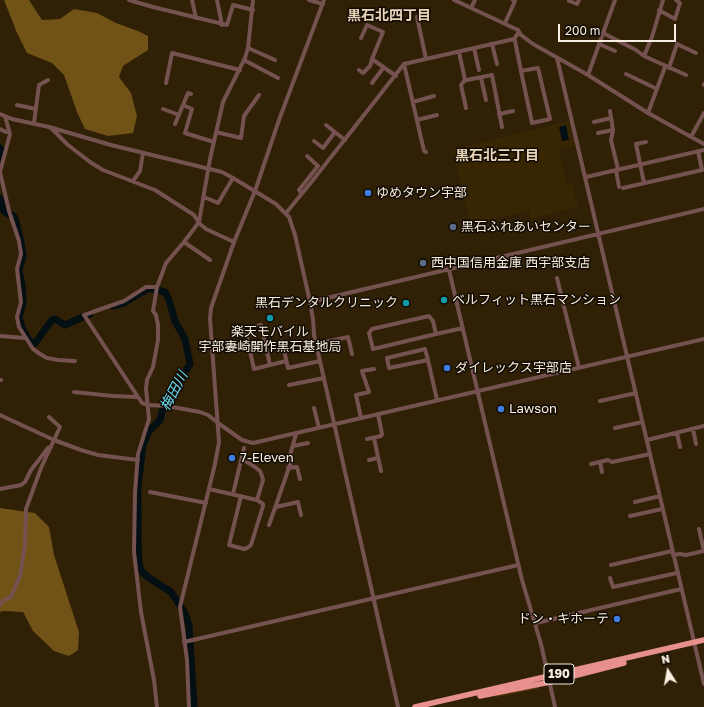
<!DOCTYPE html>
<meta charset="utf-8">
<style>
body{margin:0}
#map{position:relative;width:704px;height:707px;overflow:hidden;background:#2f2006;font-family:"Golos Text",sans-serif}
canvas{display:block}
.north{position:absolute;left:648px;top:651px;width:40px;height:40px;-webkit-text-stroke:3px #110b03;paint-order:stroke;rotate:349deg;font-size:11px;font-weight:700;line-height:16px;text-align:center;color:#f8eedf}
.north::after{content:'';display:block;margin:auto;width:14px;height:18px;background:#f8eedf;clip-path:polygon(50% 0,100% 100%,50% 72%,0 100%)}
.scale{position:absolute;left:558px;top:24px;width:118px;height:18px;box-sizing:border-box;border:2px solid #f8eedf;border-top:0;padding-left:5px;font-size:12px;line-height:14px;white-space:nowrap;color:#f8eedf;-webkit-text-stroke:3px #110b03;paint-order:stroke}
</style>
<div id="map">
<canvas width="704" height="707"></canvas>
<div class="north">N</div>
<div class="scale">200 m</div>
</div>
<script>
const g = document.querySelector('canvas').getContext('2d');
g.lineJoin = 'round';
function fill(path, color) { g.fillStyle = color; g.fill(path, 'evenodd'); }
const toPath = rows => new Path2D(rows.map(r => 'M' + r).join(''));
function trace(path, color, width, dash) { g.strokeStyle = color; g.lineWidth = width; g.lineCap = dash ? 'butt' : 'round'; g.setLineDash(dash || []); g.stroke(path); }
function drawText(font, color, halo, rows, align = 'center') {
  g.font = font + ' "Golos Text","Noto Sans JP",sans-serif'; g.lineWidth = 3; g.setLineDash([]); g.textBaseline = 'middle'; g.strokeStyle = halo; g.fillStyle = color; for (const [text, x, y, turn = 0] of rows) {
    g.save(); g.translate(x, y); g.rotate((+turn || 0) * Math.PI / 180); g.textAlign = isNaN(turn) ? turn : align; if (halo) g.strokeText(text, 0, 0); g.fillText(text, 0, 0); g.restore();
  }
}
fill(toPath([
 [570,121,576,146,559,150,566,183,572,182,578,207,531,219,529,211,470,224,452,149]
]), '#382603');
fill(toPath([
 [539,687,538,689,516,693,496,697,493,696]
]), '#483208');
fill(toPath([
 [4,0,29,0,42,20,60,19,74,9,97,13,116,23,138,31,148,36,148,50,123,66,119,77,131,93,137,116,133,133,108,136,85,129,77,112,64,75,52,63,27,53,17,33],
 [0,508,35,513,49,527,54,555,79,632,78,650,69,656,54,651,33,631,23,612,3,611,0,612]
]), '#715217');
fill(toPath([
 [566,125,569,140,562,141,559,127]
]), '#030f13');
trace(toPath([
 [0,148,2,153,0,164],
 [0,198,3,210,8,214,12,215,15,218,21,242,23,256,19,270,22,285,23,303,19,317,22,328,28,339,33,344,35,343,52,320,55,319,65,325,90,314],
 [113,306,124,303,147,289,154,289,165,292,169,300,175,321,185,339,190,364,163,408,160,420,149,431,143,445,138,486,138,540,139,565,142,572,149,578,171,592,185,613,189,626,194,707]
]), '#030f13', 7);
trace(toPath([
 [129,0,153,7,227,25,233,5,253,10],
 [192,0,196,18],
 [217,0,222,25],
 [309,0,323,4],
 [454,0,518,30,521,35,533,44,588,75,648,113,704,144],
 [569,1,577,4,579,0],
 [471,8,475,0],
 [659,10,675,19,680,3,676,0],
 [417,17,426,59],
 [505,23,515,1,513,0],
 [603,33,636,50,644,56,686,75],
 [361,38,367,25,383,32,372,59,396,76],
 [514,39,515,41,521,71,532,123,550,119,538,68,521,71],
 [492,44,497,64],
 [599,44,615,51],
 [248,48,275,60],
 [474,48,479,70],
 [459,52,465,80,467,80,492,75,502,127],
 [644,56,652,37,663,0],
 [557,58,704,684],
 [244,60,278,78],
 [404,64,424,151,426,152],
 [669,68,677,44,696,53],
 [359,70,363,73,370,66,372,59],
 [626,74,657,89],
 [588,75,615,0],
 [481,78,486,100],
 [465,80,461,85,466,108],
 [166,83,172,53,240,70],
 [372,83,384,67],
 [704,84,704,85],
 [413,102,434,96],
 [17,105,36,109],
 [183,105,188,93,191,94],
 [163,109,179,115],
 [610,111,613,130,611,140,618,169],
 [648,113,665,67],
 [0,114,12,119,49,127,111,145,222,172,233,178,276,204,289,217,295,235,310,302,313,319,314,335,320,361,398,707],
 [499,114,513,111],
 [5,116,10,134,0,172,9,211,19,241,21,254,17,269,21,302,17,317,19,327,33,349,40,354,47,358,58,360,75,361],
 [417,120,437,115],
 [594,122,611,118],
 [34,123,39,85,48,80],
 [175,124,183,105,192,109,185,133,214,142],
 [326,125,345,140],
 [50,127,68,145,90,162,103,170,155,190,194,215,200,224,206,229,234,242],
 [0,129,6,132],
 [216,132,241,138,244,116,259,95],
 [598,133,613,130],
 [691,137,704,113],
 [314,141,323,148,335,132],
 [616,170,619,187],
 [586,177,704,150],
 [133,181,140,171,143,153],
 [644,183,636,144,646,142],
 [623,188,702,170,698,151],
 [301,193,299,190,318,166,307,156],
 [204,197,218,203,233,178],
 [286,213,313,180,404,64,514,39,519,32],
 [184,242,210,260],
 [449,270,522,580,541,644,555,707],
 [557,278,579,368],
 [157,287,146,287,124,301,84,315,142,403,148,405,167,406,200,412,208,415,218,423,242,440,253,443,704,339],
 [310,302,704,209],
 [436,334,433,321,429,316,372,329,369,333,373,349,436,334,463,328],
 [0,336,25,338],
 [282,341,288,368,320,361],
 [316,344,348,337,352,354],
 [428,360,389,368,387,358,425,349,428,360,437,400],
 [270,365,261,325,245,329,254,369,286,361],
 [0,380,1,380],
 [289,385,324,378],
 [74,392,113,396,137,397],
 [600,401,636,393],
 [314,408,319,428],
 [0,415,54,440,81,450,98,455,138,460],
 [361,418,356,395,369,392,362,371,374,369],
 [615,428,642,422],
 [693,429,696,444],
 [677,433,680,447],
 [374,438,381,471],
 [367,439,381,436,382,434,378,414],
 [647,440,704,426],
 [293,446,308,443],
 [242,459,255,467,260,471,262,476,263,480,257,500],
 [369,460,378,458],
 [600,462,602,472],
 [591,464,608,460,612,462,650,454],
 [288,468,297,467,300,479],
 [0,489,21,485,25,482,31,470,48,448,51,447],
 [209,489,257,500,263,504,263,506,251,545,247,548,244,549,229,545,241,496],
 [150,492,206,503],
 [233,494,244,448],
 [635,502,660,496],
 [276,507,298,502,301,515],
 [630,516,662,509],
 [269,525,291,462,289,459,296,434],
 [673,555,680,554,686,555,704,551,699,529],
 [611,565,672,551],
 [610,578,613,587,677,573],
 [0,605,2,601,11,597,20,576,25,545,26,509,41,468,60,427,49,417],
 [536,623,681,589],
 [184,642,518,565],
 [157,707,154,680,141,612,134,552,135,493,138,454,149,419,146,389,147,380,153,367,158,340,158,325,156,315,153,311,157,287,166,263,184,242,199,222,210,159,223,102,245,58,248,48,253,0],
 [189,707,187,660,180,607,215,464,219,442,210,319,211,308,234,242,255,191,279,120,324,0]
]), '#755250', 4);
trace(toPath([
 [480,696,550,682,624,663],
 [415,707,704,640]
]), '#e7908e', 5.5);
for (const [x, y, r, color] of [
 [368,193,4,"#3f7fe0"],
 [453,227,4,"#5c6f8a"],
 [423,263,4,"#5c6f8a"],
 [444,300,4,"#0f9aa8"],
 [406,303,4,"#0f9aa8"],
 [270,318,4,"#0f9aa8"],
 [447,368,4,"#3f7fe0"],
 [501,409,4,"#3f7fe0"],
 [232,458,4,"#3f7fe0"],
 [617,619,4,"#3f7fe0"]
]) { const dot = new Path2D(); dot.arc(x, y, r, 0, 2 * Math.PI); g.fillStyle = color; g.fill(dot); trace(dot, '#110b03', 1.5); }
for (const [x, y, w] of [
 [559,674,30]
]) { const box = new Path2D(); box.roundRect(x - w / 2, y - 10, w, 20, 3); g.fillStyle = '#110b03'; g.fill(box); trace(box, '#f8eedf', 1); }
drawText('bold 12px', '#f8eedf', null, [
 ["190",559,674]
]);
drawText('13px', '#f8eedf', '#110b03', [
 ["ゆめタウン宇部",376,193],
 ["黒石ふれあいセンター",461,227],
 ["西中国信用金庫 西宇部支店",431,263],
 ["ベルフィット黒石マンション",452,300],
 ["黒石デンタルクリニック",398,303,"right"],
 ["楽天モバイル",270,332,"center"],
 ["宇部妻崎開作黒石基地局",270,347,"center"],
 ["ダイレックス宇部店",455,368],
 ["Lawson",509,409],
 ["7-Eleven",240,458],
 ["ドン・キホーテ",609,619,"right"]
], 'left');
drawText('bold 14px', '#e9d5b8', '#110b03', [
 ["黒石北四丁目",389,16],
 ["黒石北三丁目",497,156]
]);
drawText('italic 14px', '#6cdcf6', '#110b03', [
 ["梅田川",174,391,-62]
]);
</script>
